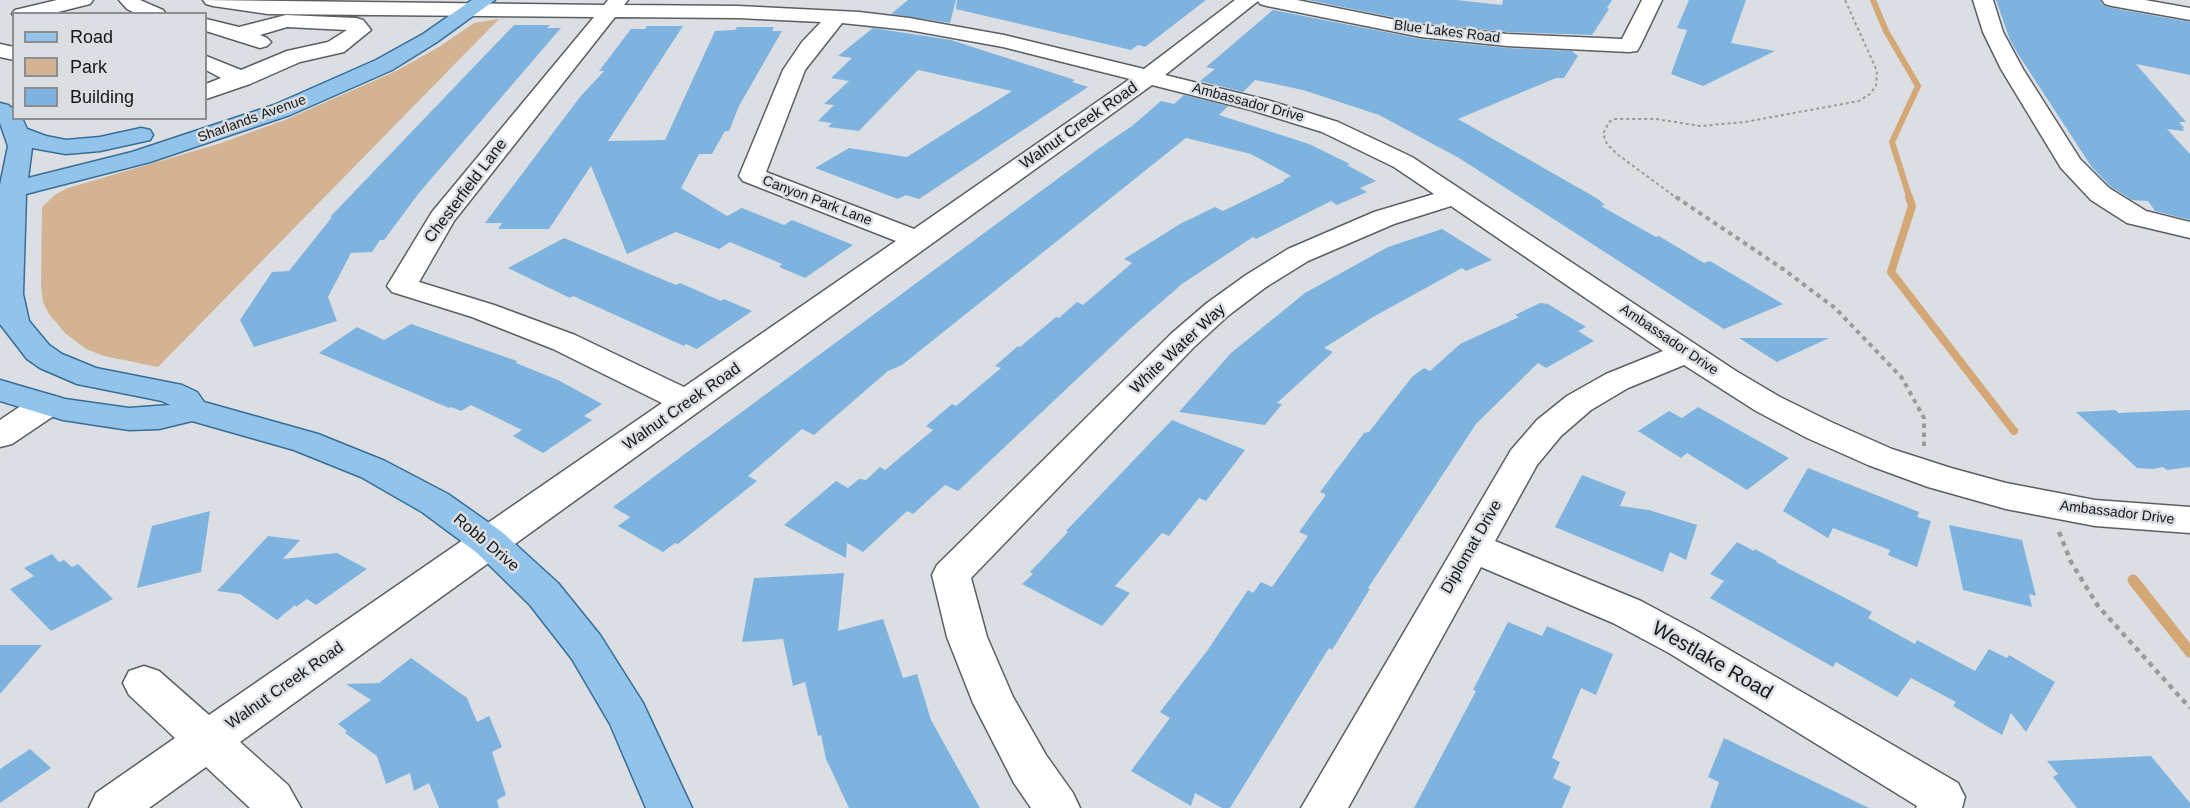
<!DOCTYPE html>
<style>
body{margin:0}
#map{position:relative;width:2190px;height:808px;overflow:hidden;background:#dbdfe3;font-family:Helvetica,sans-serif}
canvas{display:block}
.legend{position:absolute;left:12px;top:12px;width:195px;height:108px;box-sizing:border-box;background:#dbdfe3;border:2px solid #8b8f91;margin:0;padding:8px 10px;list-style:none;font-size:18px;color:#141617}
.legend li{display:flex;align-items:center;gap:12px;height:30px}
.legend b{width:30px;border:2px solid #8b8f91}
</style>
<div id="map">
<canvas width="2190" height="808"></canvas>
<ul class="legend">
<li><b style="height:8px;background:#92c4eb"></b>Road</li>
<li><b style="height:16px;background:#d3b392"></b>Park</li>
<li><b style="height:16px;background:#7fb3df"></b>Building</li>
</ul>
</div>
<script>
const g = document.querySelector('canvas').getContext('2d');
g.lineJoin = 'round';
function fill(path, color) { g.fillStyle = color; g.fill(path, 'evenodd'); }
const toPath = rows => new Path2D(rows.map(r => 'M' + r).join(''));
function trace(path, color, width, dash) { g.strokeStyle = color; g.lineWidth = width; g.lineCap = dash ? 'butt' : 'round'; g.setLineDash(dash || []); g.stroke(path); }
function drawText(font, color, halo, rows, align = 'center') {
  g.font = font + ' Helvetica,sans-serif'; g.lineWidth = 5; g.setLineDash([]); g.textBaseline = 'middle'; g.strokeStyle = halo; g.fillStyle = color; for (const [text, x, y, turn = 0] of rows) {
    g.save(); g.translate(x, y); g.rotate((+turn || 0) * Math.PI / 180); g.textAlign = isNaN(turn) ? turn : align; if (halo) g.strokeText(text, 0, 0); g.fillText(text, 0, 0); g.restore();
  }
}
fill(toPath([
 [499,19,158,367,104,356,86,349,65,333,49,314,43,302,41,286,42,207,56,194,68,188,218,144,285,120,394,72,439,47,474,23]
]), '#d3b392');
trace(toPath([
 [1873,0,1886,31,1918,86,1892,142,1910,199]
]), '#d4a776', 6);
trace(toPath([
 [1909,197,1912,206,1891,272,2014,431]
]), '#d4a776', 8);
trace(toPath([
 [2133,580,2190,652]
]), '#d4a776', 11);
fill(toPath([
 [908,0,956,0,950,23,891,14],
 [957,0,1206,0,1145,47,1138,45,1131,50,956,9],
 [1308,0,1456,0,1502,5,1503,0,1612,0,1607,8,1609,9,1592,35,1507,32,1421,23],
 [1689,0,1746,0,1731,43,1775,51,1703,86,1671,74,1687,30,1677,28],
 [1996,0,2100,0,2103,5,2112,8,2190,22,2190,75,2136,64,2186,122,2179,122,2185,129,2182,128,2184,131,2167,129,2190,154,2190,220,2155,211,2148,201,2132,200,2110,186,2091,166,2018,54,2010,40],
 [1273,10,1421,39,1507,48,1572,51,1578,56,1564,78,1556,78,1458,119,1598,199,1605,205,1601,206,1656,237,1659,236,1704,263,1710,261,1783,304,1724,329,1459,158,1379,115,1303,90,1270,83,1255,80,1243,92,1200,81,1215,69,1206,67],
 [514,25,550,25,547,28,561,28,419,193,384,240,380,240,372,252,351,253,328,297,337,321,254,347,240,320,272,272,289,271,332,217,330,217],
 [647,26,683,26,608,141,665,140,715,31,735,30,737,27,774,27,772,31,782,31,739,106,729,131,725,131,712,154,699,154,681,188,727,216,742,208,784,225,792,220,853,245,805,278,779,267,782,264,730,242,719,249,676,232,627,254,591,166,549,229,498,229,502,223,485,223,580,97,604,71,599,71,631,29,645,29],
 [873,28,951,40,1075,80,1072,82,1088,87,919,199,906,195,898,199,815,168,849,148,907,157,1012,91,918,70,859,131,828,127,832,123,818,121,834,105,824,104,849,81,831,78,852,58,838,56],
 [1184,95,1228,106,1219,115,1309,144,1350,164,1347,165,1376,181,1360,188,1367,192,1337,205,1331,201,1256,239,1253,237,1182,284,1129,330,958,491,945,485,913,514,907,511,863,552,847,543,846,558,784,525,836,481,848,488,859,479,866,480,880,467,885,470,933,430,926,426,952,404,956,406,1001,368,995,366,1018,346,1020,347,1056,317,1059,318,1077,302,1083,305,1132,263,1124,259,1180,224,1215,207,1223,211,1285,181,1283,180,1291,176,1251,154,1186,138,902,365,888,371,814,435,802,429,748,476,757,481,678,544,675,543,663,552,618,526,630,517,613,507,1098,149,1132,126,1161,101,1174,104],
 [1442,229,1492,260,1466,271,1462,268,1373,317,1324,348,1333,352,1277,403,1282,404,1265,425,1179,412,1231,353,1305,293,1388,247],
 [564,238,676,285,680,283,721,301,724,299,752,311,697,349,686,344,684,346,573,296,570,298,508,268],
 [1540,303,1548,304,1586,327,1578,331,1594,341,1546,368,1538,363,1476,424,1368,588,1370,589,1332,650,1329,648,1230,808,1222,808,1195,793,1191,806,1131,771,1170,718,1160,712,1207,651,1248,590,1253,593,1261,582,1272,587,1308,536,1299,532,1325,496,1325,494,1320,492,1364,433,1369,432,1412,377,1424,368,1430,371,1460,344,1519,317,1515,315],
 [411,324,517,361,516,363,558,380,602,404,584,416,592,420,543,453,513,436,522,430,471,405,461,411,451,407,449,408,319,353,357,327,384,340],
 [1739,338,1829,338,1777,362],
 [1698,407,1746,434,1789,458,1747,490,1687,453,1681,458,1638,431,1669,411,1682,418],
 [2115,410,2119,413,2190,410,2190,467,2167,470,2163,467,2153,469,2137,468,2076,412],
 [1172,420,1245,450,1206,501,1199,498,1169,536,1162,533,1115,586,1130,593,1102,626,1022,584,1033,574,1030,572,1068,532,1066,531],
 [1808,468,1919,512,1917,517,1931,521,1917,567,1888,555,1890,550,1833,528,1828,538,1783,511],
 [1582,475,1626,492,1620,506,1649,510,1697,525,1686,560,1670,552,1663,572,1555,527],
 [210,511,201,572,137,588,152,526],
 [1949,525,2022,540,2036,596,2029,594,2032,607,1963,590],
 [268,536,300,540,283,559,337,553,367,569,316,605,307,599,296,607,295,605,277,620,240,594,217,591],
 [1737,542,1754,551,1755,549,1777,561,1776,562,1872,612,1868,618,1915,644,1917,640,1975,671,1989,649,2007,658,2009,655,2055,682,2026,732,2011,713,2002,735,1953,706,1956,702,1911,678,1897,697,1836,662,1833,667,1710,598,1724,581,1710,574],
 [52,554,59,562,64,560,72,567,78,564,113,599,51,631,10,589,34,576,24,568],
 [844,573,838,631,883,619,903,678,917,674,931,720,980,808,849,808,826,759,821,735,818,736,805,682,793,686,783,639,742,642,754,578],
 [1508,622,1542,636,1547,626,1613,654,1596,695,1581,688,1552,758,1560,762,1553,778,1571,787,1562,808,1414,808,1476,691,1473,690],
 [0,645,42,645,0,694],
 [411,658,467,698,477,722,489,716,502,747,492,752,506,795,497,800,499,808,439,808,429,783,414,791,410,773,386,784,377,756,345,733,347,731,338,724,371,700,346,684,379,683],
 [1724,738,1869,808,1710,808,1719,782,1708,777],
 [30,749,51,768,0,803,0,769],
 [2151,756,2190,803,2190,808,2077,808,2053,777,2058,774,2047,761]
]), '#7fb3df');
const minor = toPath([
 [57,0,93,0,90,4,50,14,14,14,14,16,12,14,15,10,57,0],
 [119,0,140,0,163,10,166,14,137,14,127,9,119,0],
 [203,0,604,5,608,0,628,0,624,5,738,6,859,12,909,18,1004,35,1144,69,1235,0,1297,0,1421,25,1507,34,1622,39,1642,0,1662,0,1640,46,1637,51,1629,52,1507,46,1421,37,1267,6,1260,4,1258,1,1165,75,1267,100,1338,122,1412,157,1736,371,1780,397,1831,422,1892,449,1951,468,2006,483,2095,500,2190,507,2190,533,2095,526,2006,509,1928,487,1868,465,1807,438,1756,411,1684,365,1628,388,1591,410,1561,436,1537,465,1495,541,1641,601,1697,631,1958,783,1965,797,1962,808,1916,808,1917,806,1669,653,1613,623,1481,567,1348,808,1301,808,1511,450,1537,420,1567,396,1606,374,1663,351,1451,206,1394,224,1308,261,1266,287,1229,315,1194,347,971,578,987,637,1013,697,1046,755,1073,793,1080,808,1031,808,1014,783,973,703,947,637,932,575,937,565,1172,333,1207,303,1246,275,1288,249,1374,212,1434,194,1394,167,1322,132,1251,110,1152,85,240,742,288,785,301,808,250,808,206,767,149,808,89,808,96,793,175,738,129,695,123,683,129,671,144,666,159,671,209,715,662,403,553,349,472,317,392,292,387,286,432,212,594,17,268,14,213,6,206,4,203,0],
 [615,17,738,18,821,22,802,42,783,70,739,176,743,181,896,241,684,387,575,335,494,305,419,282,454,221,615,17],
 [842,23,909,30,1003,47,1130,79,914,229,766,172,805,70,842,23],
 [1973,0,1993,0,2003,32,2023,69,2080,159,2109,188,2146,211,2190,222,2190,238,2127,223,2091,200,2061,168,2001,69,1983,32,1973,0],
 [2102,0,2145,0,2190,8,2190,20,2112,6,2105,4,2102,0],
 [286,15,356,18,363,20,371,30,344,52,300,62,250,84,206,99,206,84,221,78,206,70,206,56,241,70,287,51,328,42,347,30,287,27,260,35,267,38,271,42,267,46,260,48,206,31,206,19,239,27,286,15],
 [0,44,14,47,14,60,0,57,0,44],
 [46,394,58,397,63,405,58,413,12,444,0,447,0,420,34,397,46,394]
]);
const major = toPath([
 [472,0,495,0,437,42,392,70,290,115,150,162,26,194,23,294,29,321,49,345,62,354,96,368,182,385,197,392,204,402,318,434,385,461,448,494,502,532,558,583,600,635,643,703,692,808,646,808,610,724,572,659,530,605,476,552,422,512,361,477,294,450,192,421,159,429,129,430,63,420,0,401,0,380,65,399,129,408,170,405,162,401,77,384,40,368,27,359,0,324,0,185,8,146,0,123,0,103,8,105,14,110,14,118,22,118,27,129,46,136,66,140,100,137,141,128,150,130,153,135,150,140,100,151,66,154,32,148,28,178,132,152,274,105,376,60,423,34,472,0]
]);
trace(minor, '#5b5f62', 3);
trace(major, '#376e98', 3);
trace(toPath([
 [1678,199,1617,154,1607,144,1603,134,1609,122,1615,119,1656,119,1700,126,1745,122,1859,101,1870,94,1876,86,1877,71,1845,0]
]), '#989b9e', 2, [3, 3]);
trace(toPath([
 [1676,197,1783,269,1835,308,1902,378,1924,418,1924,446]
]), '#989b9e', 4, [4.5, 4.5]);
trace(toPath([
 [2059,532,2071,562,2098,606,2190,708]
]), '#989b9e', 4.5, [5, 5]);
fill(minor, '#fff');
fill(major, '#92c4eb');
drawText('14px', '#141617', '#dbdfe3', [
 ["Blue Lakes Road",1447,32,7],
 ["Ambassador Drive",1248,103,15],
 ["Sharlands Avenue",252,119,-20],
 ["Canyon Park Lane",817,201,21],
 ["Ambassador Drive",1669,340,34],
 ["Ambassador Drive",2117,513,7]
]);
drawText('16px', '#141617', '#dbdfe3', [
 ["Walnut Creek Road",1079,126,-35],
 ["Chesterfield Lane",466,191,-53],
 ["White Water Way",1178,349,-43],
 ["Walnut Creek Road",682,407,-35],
 ["Robb Drive",486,543,40],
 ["Diplomat Drive",1472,547,-60],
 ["Walnut Creek Road",285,686,-35]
]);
drawText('20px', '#141617', '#dbdfe3', [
 ["Westlake Road",1712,661,30]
]);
</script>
